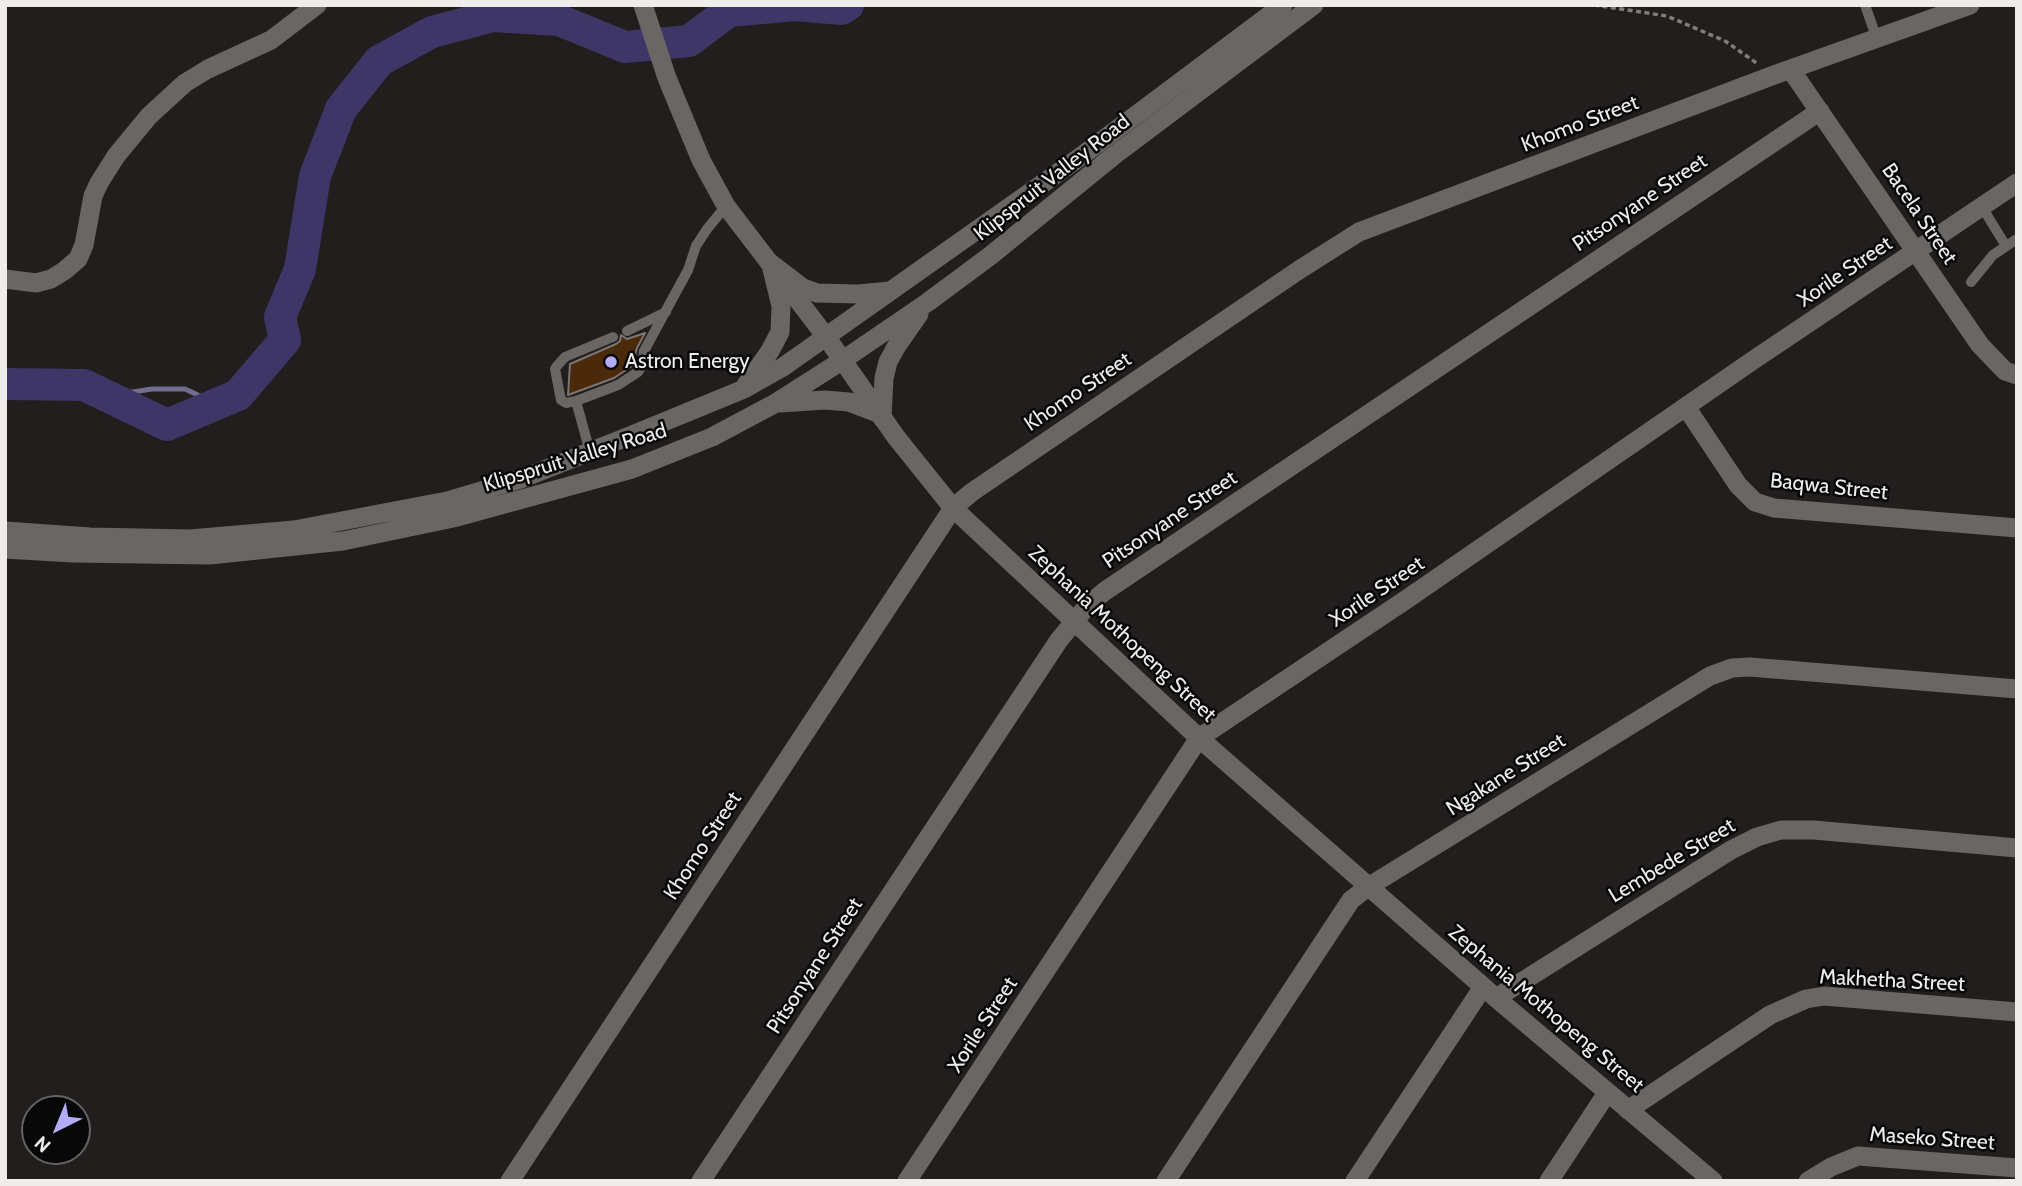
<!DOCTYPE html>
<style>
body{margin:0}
#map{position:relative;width:2022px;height:1186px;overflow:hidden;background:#211e1d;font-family:Cabin,sans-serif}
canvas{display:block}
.frame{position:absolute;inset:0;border:7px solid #efedec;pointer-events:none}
.north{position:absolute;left:21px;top:1095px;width:70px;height:70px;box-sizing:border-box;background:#090808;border:2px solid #656463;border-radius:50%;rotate:223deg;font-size:19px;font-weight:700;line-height:28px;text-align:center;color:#efedec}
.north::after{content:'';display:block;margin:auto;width:24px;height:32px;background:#b4acf9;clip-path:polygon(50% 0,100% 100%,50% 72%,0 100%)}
</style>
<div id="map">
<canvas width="2022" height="1186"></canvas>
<div class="frame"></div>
<div class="north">N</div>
</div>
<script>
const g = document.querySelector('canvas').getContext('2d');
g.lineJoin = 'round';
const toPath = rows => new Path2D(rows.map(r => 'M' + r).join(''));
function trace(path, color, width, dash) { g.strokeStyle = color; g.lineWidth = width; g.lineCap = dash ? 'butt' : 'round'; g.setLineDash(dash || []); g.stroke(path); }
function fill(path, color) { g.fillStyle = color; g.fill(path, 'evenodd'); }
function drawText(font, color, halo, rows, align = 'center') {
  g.font = font + ' Cabin,sans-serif'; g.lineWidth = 5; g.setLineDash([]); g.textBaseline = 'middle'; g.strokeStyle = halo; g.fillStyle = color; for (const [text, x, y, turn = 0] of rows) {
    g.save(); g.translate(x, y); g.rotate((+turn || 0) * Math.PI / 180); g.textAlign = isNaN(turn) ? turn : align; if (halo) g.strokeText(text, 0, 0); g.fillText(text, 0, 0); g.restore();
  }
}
trace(toPath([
 [107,396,152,389,185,389,217,404]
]), '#726d8e', 5);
trace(toPath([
 [5,384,84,385,167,425,238,395,285,340,280,317,300,269,315,176,341,109,379,61,432,32,493,16,559,20,625,47,689,41,729,11,795,5,842,9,848,5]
]), '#3d3666', 32);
const building = toPath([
 [645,333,637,348,632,366,614,378,568,395,570,364,616,344,620,341,621,335,627,339,645,333]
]);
fill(building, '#4b2a0c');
trace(building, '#787573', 2);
trace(toPath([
 [1594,5,1667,16,1725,41,1758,64]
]), '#807d7c', 3.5, [5, 3.5]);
trace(toPath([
 [1865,5,1877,39],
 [1982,207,2006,246],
 [1971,282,1993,255,2017,239],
 [627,331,666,312],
 [576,401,566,403,561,400,555,369,557,366,565,357,613,337],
 [590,452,576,401,618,385,638,372,642,366,644,351,688,270,696,246,707,229,726,206]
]), '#696664', 10);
trace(toPath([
 [643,5,667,78,701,160,726,206,827,338],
 [1791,70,1980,345,2005,371,2017,375],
 [5,279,36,283,51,279,64,271,78,259,84,245,93,196,99,183,116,156,149,116,185,83,208,69,271,40,317,5],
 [1686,407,1738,485,1755,502,1774,508,2017,528],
 [1496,998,1731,850,1757,837,1781,830,1814,830,2017,848],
 [1628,1110,1770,1015,1806,999,1824,996,2017,1012],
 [510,1181,953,508,972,492,1299,270,1359,232,1774,75,1970,5],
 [701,1181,1059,640,1088,605,1105,591,1820,111],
 [1166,1181,1351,900,1368,887,1710,676,1732,668,1750,667,2017,689],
 [1355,1181,1483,987],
 [1549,1181,1607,1093],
 [1808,1181,1831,1167,1858,1156,2017,1168]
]), '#696664', 19);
trace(toPath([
 [827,338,896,437,953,508,1199,738,1496,998,1713,1181],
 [907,1181,1199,738,1407,599,1752,361,2017,183]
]), '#696664', 19);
trace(toPath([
 [769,262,803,288,817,293,858,294,890,291],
 [746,385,770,351,780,332,781,306,771,265],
 [780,403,825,400,849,402,878,413],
 [882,418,884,378,888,362,896,347,919,314],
 [5,531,90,537,190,539,294,530,447,501,521,479,632,435,744,389,783,367,1076,160,1283,5],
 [5,549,72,553,210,555,343,541,453,518,632,469,712,437,774,404,843,360,928,302,990,256,1112,157,1314,5]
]), '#696664', 19);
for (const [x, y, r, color] of [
 [611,362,7,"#b4acf9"]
]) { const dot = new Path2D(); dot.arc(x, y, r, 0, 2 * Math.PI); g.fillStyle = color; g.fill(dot); trace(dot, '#090808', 2.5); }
drawText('21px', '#efedec', '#090808', [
 ["Khomo Street",1580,124,-21],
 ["Klipspruit Valley Road",1052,178,-38],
 ["Pitsonyane Street",1640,203,-34],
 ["Bacela Street",1919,214,56],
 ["Xorile Street",1845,272,-34],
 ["Khomo Street",1078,392,-34],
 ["Klipspruit Valley Road",575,458,-17],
 ["Baqwa Street",1829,487,6],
 ["Pitsonyane Street",1170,520,-34],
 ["Xorile Street",1377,592,-34],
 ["Zephania Mothopeng Street",1122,634,43],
 ["Ngakane Street",1506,775,-32],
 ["Khomo Street",703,846,-57],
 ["Lembede Street",1672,861,-31],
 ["Pitsonyane Street",815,966,-57],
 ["Makhetha Street",1892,981,3],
 ["Zephania Mothopeng Street",1546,1009,40],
 ["Xorile Street",983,1025,-57],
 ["Maseko Street",1932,1139,4]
]);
drawText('21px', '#efedec', '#090808', [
 ["Astron Energy",625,362]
], 'left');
</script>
